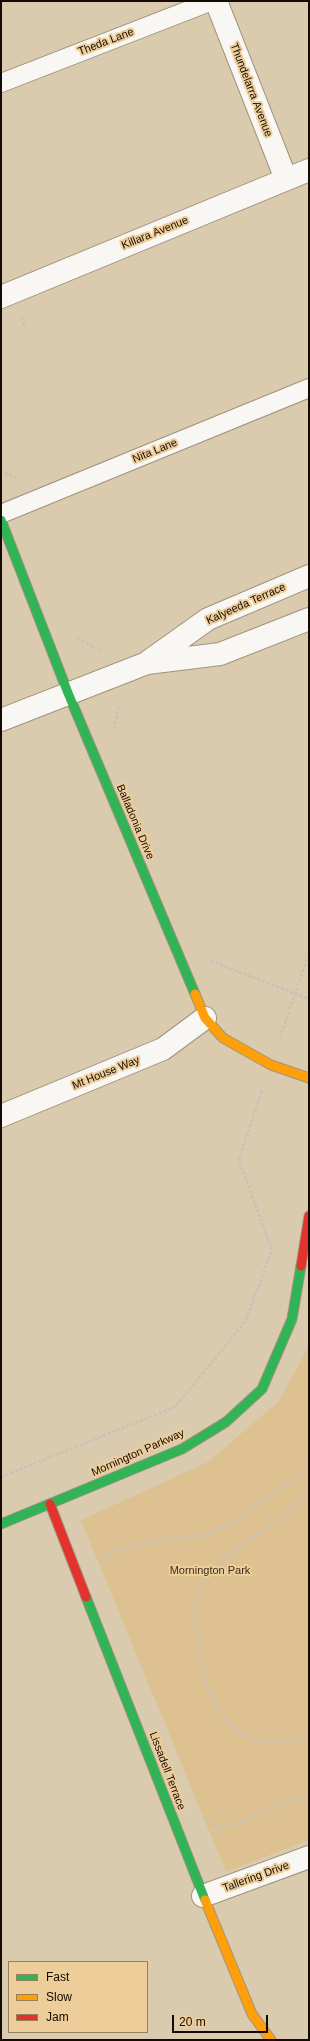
<!DOCTYPE html>
<style>
body{margin:0}
#map{position:relative;width:310px;height:2041px;overflow:hidden;background:#dacaae;font-family:Helvetica,sans-serif}
canvas{display:block}
.frame{position:absolute;inset:0;border:2px solid #150a00;pointer-events:none}
.legend{position:absolute;left:8px;top:1961px;width:140px;height:72px;box-sizing:border-box;background:#edce9b;border:1px solid #97805d;margin:0;padding:5px 7px;list-style:none;font-size:12px;color:#150a00}
.legend li{display:flex;align-items:center;gap:8px;height:20px}
.legend b{width:20px;border:1px solid #97805d}
.scale{position:absolute;left:172px;top:2015px;width:96px;height:18px;box-sizing:border-box;border:2px solid #150a00;border-top:0;padding-left:5px;font-size:12px;line-height:14px;white-space:nowrap;color:#150a00;-webkit-text-stroke:3px #edce9b;paint-order:stroke}
</style>
<div id="map">
<canvas width="310" height="2041"></canvas>
<div class="frame"></div>
<ul class="legend">
<li><b style="height:5px;background:#30b455"></b>Fast</li>
<li><b style="height:5px;background:#ff9f0a"></b>Slow</li>
<li><b style="height:5px;background:#e5322d"></b>Jam</li>
</ul>
<div class="scale">20 m</div>
</div>
<script>
const g = document.querySelector('canvas').getContext('2d');
g.lineJoin = 'round';
function fill(path, color) { g.fillStyle = color; g.fill(path, 'evenodd'); }
const toPath = rows => new Path2D(rows.map(r => 'M' + r).join(''));
function trace(path, color, width, dash) { g.strokeStyle = color; g.lineWidth = width; g.lineCap = dash ? 'butt' : 'round'; g.setLineDash(dash || []); g.stroke(path); }
function drawText(font, color, halo, rows, align = 'center') {
  g.font = font + ' Helvetica,sans-serif'; g.lineWidth = 4; g.setLineDash([]); g.textBaseline = 'middle'; g.strokeStyle = halo; g.fillStyle = color; for (const [text, x, y, turn = 0] of rows) {
    g.save(); g.translate(x, y); g.rotate((+turn || 0) * Math.PI / 180); g.textAlign = isNaN(turn) ? turn : align; if (halo) g.strokeText(text, 0, 0); g.fillText(text, 0, 0); g.restore();
  }
}
fill(toPath([
 [309,1346,309,1840,226,1872,81,1520,208,1462,278,1402]
]), '#dec191');
const lane = toPath([
 [1,83,212,1],
 [1,514,309,388]
]);
const street = toPath([
 [216,1,286,179],
 [1,297,309,170],
 [149,661,208,619,309,576],
 [1,720,147,663,220,654,309,619],
 [1,1116,163,1049,205,1018],
 [203,1896,309,1857]
]);
const fast = toPath([
 [1,520,68,693,195,994],
 [1,1524,182,1449,226,1422,262,1389,292,1319,301,1266],
 [86,1597,205,1900]
]);
const slow = toPath([
 [195,994,205,1018,223,1038,271,1065,309,1078],
 [205,1900,252,2014,271,2040]
]);
const jam = toPath([
 [301,1266,309,1216],
 [50,1504,86,1597]
]);
trace(lane, '#a0937e', 20);
trace(street, '#a0937e', 24);
trace(fast, '#a0937e', 11);
trace(slow, '#a0937e', 11);
trace(jam, '#a0937e', 11);
trace(toPath([
 [21,318,25,328],
 [5,473,18,479],
 [77,638,101,651],
 [114,729,119,704],
 [211,961,309,999],
 [280,1038,307,958,309,957],
 [1,1477,175,1407,245,1322,272,1250,239,1160,262,1090],
 [309,1492,282,1517,215,1565,201,1585,195,1603,194,1619,207,1685,217,1708,231,1724,241,1734,255,1740,270,1742,309,1739],
 [100,1557,128,1547,155,1541,204,1535,231,1524,309,1468],
 [105,1566,108,1554],
 [204,1819,219,1830,309,1794]
]), '#c6c2ba', 2.5, [3, 2]);
trace(lane, '#f9f7f3', 18);
trace(street, '#f9f7f3', 22);
trace(fast, '#30b455', 9);
trace(slow, '#ff9f0a', 9);
trace(jam, '#e5322d', 9);
drawText('11px', '#150a00', '#edce9b', [
 ["Theda Lane",106,42,-21],
 ["Thundelarra Avenue",251,90,69],
 ["Killara Avenue",155,233,-22],
 ["Nita Lane",155,451,-22],
 ["Kalyeeda Terrace",246,604,-24],
 ["Balladonia Drive",135,822,67],
 ["Mt House Way",106,1073,-22],
 ["Mornington Parkway",138,1453,-24],
 ["Lissadell Terrace",167,1771,69],
 ["Tallering Drive",256,1877,-20]
]);
drawText('11px', '#3b2f1b', '#edce9b', [
 ["Mornington Park",210,1571]
]);
</script>
